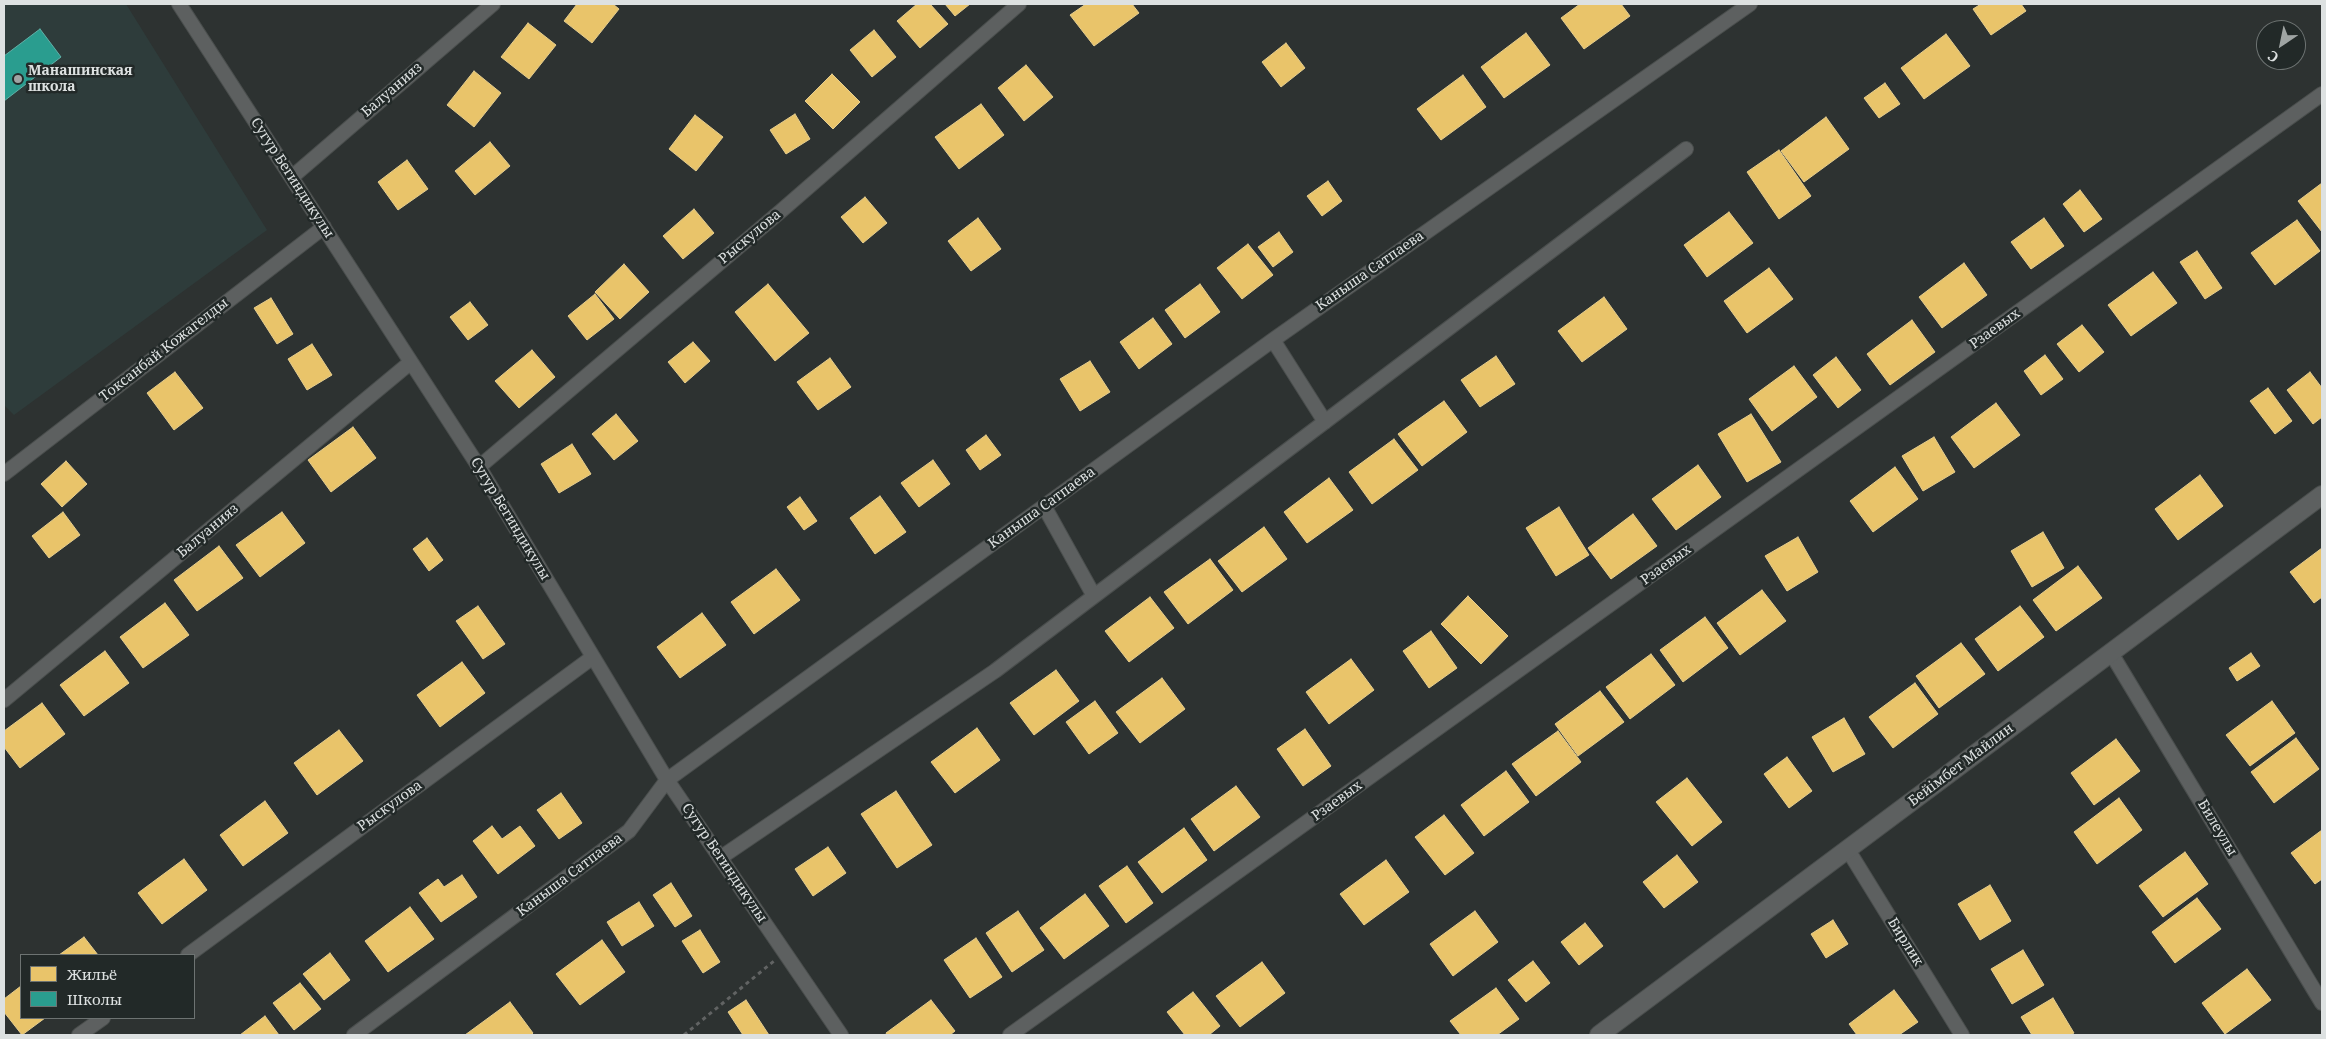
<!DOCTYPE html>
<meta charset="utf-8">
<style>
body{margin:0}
#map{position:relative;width:2326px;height:1039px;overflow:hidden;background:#2d3231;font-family:"Noto Serif",serif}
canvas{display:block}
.frame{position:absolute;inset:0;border:5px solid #dde1e1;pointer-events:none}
.legend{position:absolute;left:20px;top:954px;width:175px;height:65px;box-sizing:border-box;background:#222928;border:1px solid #6d7372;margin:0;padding:6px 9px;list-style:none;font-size:15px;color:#dde1e1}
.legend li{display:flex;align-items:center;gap:10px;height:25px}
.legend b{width:25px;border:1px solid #6d7372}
.north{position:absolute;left:2256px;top:20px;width:50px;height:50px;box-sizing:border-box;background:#222928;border:1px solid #6d7372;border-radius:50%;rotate:214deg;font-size:14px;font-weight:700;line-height:20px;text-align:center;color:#dde1e1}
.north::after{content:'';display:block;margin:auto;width:18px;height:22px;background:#9fa4a3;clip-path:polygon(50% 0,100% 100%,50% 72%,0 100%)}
</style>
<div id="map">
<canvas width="2326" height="1039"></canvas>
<div class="frame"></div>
<ul class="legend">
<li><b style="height:14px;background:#e9c46a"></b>Жильё</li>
<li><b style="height:14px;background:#2a9d8f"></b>Школы</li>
</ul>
<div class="north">С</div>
</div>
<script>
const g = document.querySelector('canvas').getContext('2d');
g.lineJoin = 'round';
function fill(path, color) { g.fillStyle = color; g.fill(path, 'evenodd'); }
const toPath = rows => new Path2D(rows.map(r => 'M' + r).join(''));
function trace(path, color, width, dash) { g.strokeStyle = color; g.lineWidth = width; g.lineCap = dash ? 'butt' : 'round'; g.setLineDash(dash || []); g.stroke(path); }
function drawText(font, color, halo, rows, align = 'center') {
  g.font = font + ' "Noto Serif",serif'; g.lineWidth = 5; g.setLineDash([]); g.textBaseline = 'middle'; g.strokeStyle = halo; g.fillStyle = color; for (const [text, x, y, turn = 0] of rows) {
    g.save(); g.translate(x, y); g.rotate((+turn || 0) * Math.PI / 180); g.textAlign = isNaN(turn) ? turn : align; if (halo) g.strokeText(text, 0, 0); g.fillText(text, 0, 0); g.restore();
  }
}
fill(toPath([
 [4,4,126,4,267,230,14,415,4,405]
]), '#2e3c3b');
const homes = toPath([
 [577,4,613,4,619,9,592,43,564,21,577,4],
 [917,4,930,4,948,24,920,48,897,21,917,4],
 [945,4,970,4,955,16,945,4],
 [1086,4,1132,4,1139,13,1094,46,1070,15,1086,4],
 [1580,4,1621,4,1630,16,1584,49,1561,18,1580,4],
 [1981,4,2021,4,2026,11,1991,35,1973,9,1981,4],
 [528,23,556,45,529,79,501,57,528,23],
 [874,30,896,57,872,77,850,50,874,30],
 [1526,33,1550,65,1504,98,1481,67,1526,33],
 [1946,34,1970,66,1924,99,1901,68,1946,34],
 [1286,43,1305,68,1281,87,1262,62,1286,43],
 [1026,65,1053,97,1024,121,998,88,1026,65],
 [474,71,501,93,474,127,447,105,474,71],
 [832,74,860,102,833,129,805,101,832,74],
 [1463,75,1486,107,1441,140,1417,109,1463,75],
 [1885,83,1900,104,1879,118,1864,98,1885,83],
 [981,104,1004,135,959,169,935,137,981,104],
 [795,114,810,139,786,154,770,130,795,114],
 [695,115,723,137,696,171,669,149,695,115],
 [1826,117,1849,149,1804,182,1781,151,1826,117],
 [490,142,510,166,475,195,455,171,490,142],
 [1779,150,1811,196,1779,219,1747,172,1779,150],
 [407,160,428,189,398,210,378,182,407,160],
 [1328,181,1342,201,1322,216,1307,196,1328,181],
 [2322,183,2322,232,2298,201,2322,183],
 [2080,190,2102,219,2084,232,2063,204,2080,190],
 [865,197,887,223,863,243,841,217,865,197],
 [694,209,714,233,683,259,663,236,694,209],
 [1729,212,1753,243,1707,277,1684,245,1729,212],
 [978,218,1001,249,971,271,948,241,978,218],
 [2044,218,2064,246,2031,269,2011,242,2044,218],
 [2297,220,2320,251,2275,285,2251,253,2297,220],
 [1279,232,1293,252,1273,267,1258,247,1279,232],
 [1248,244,1273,275,1242,299,1217,268,1248,244],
 [2197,251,2222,288,2205,299,2180,262,2197,251],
 [1964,263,1987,295,1942,328,1919,297,1964,263],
 [624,264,649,292,620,319,595,292,624,264],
 [1769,268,1793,299,1747,333,1724,301,1769,268],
 [2153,272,2177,303,2131,336,2108,305,2153,272],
 [768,284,809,333,775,361,735,312,768,284],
 [1200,284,1220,312,1185,338,1165,310,1200,284],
 [595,294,614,319,587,340,568,316,595,294],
 [1604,297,1627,329,1582,362,1558,331,1604,297],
 [271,298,293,334,277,344,254,308,271,298],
 [470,302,488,325,468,340,450,317,470,302],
 [1153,318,1172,344,1139,369,1120,342,1153,318],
 [1912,320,1935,352,1890,385,1867,354,1912,320],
 [2082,325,2104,352,2079,372,2057,344,2082,325],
 [693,342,710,361,685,383,668,362,693,342],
 [312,344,332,375,307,390,288,359,312,344],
 [532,350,555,377,519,408,495,381,532,350],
 [2045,355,2063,379,2041,395,2024,371,2045,355],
 [1496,356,1515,384,1480,407,1461,380,1496,356],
 [1836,357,1861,390,1838,408,1813,375,1836,357],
 [830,358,851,387,818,410,797,382,830,358],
 [1090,361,1110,392,1080,411,1060,379,1090,361],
 [1794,366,1817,397,1772,431,1749,399,1794,366],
 [175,372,203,408,174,430,147,393,175,372],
 [2310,372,2322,388,2322,417,2313,424,2287,390,2310,372],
 [2268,388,2292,421,2275,434,2250,401,2268,388],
 [1444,401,1467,432,1422,466,1398,434,1444,401],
 [1996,403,2020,435,1974,468,1951,437,1996,403],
 [616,414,638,441,614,460,592,434,616,414],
 [1751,414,1781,462,1747,482,1718,434,1751,414],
 [353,427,376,458,331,492,308,460,353,427],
 [986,435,1001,455,980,470,966,450,986,435],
 [1934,437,1955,472,1923,491,1902,456,1934,437],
 [1394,439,1418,470,1372,504,1349,472,1394,439],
 [572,444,591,474,559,493,541,464,572,444],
 [933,460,950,484,919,507,901,483,933,460],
 [66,461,87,484,62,507,41,484,66,461],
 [1698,465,1721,497,1676,530,1652,499,1698,465],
 [1895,467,1918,499,1873,532,1850,501,1895,467],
 [2200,475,2223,506,2178,540,2155,509,2200,475],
 [1329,478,1353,510,1307,543,1284,512,1329,478],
 [880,496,906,532,875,554,850,518,880,496],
 [800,497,817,521,804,530,787,507,800,497],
 [1559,507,1589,555,1556,576,1526,528,1559,507],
 [63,512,80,535,49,558,32,536,63,512],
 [282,512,305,543,260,577,236,545,282,512],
 [1633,514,1657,546,1611,579,1588,548,1633,514],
 [1264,527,1287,559,1242,592,1218,561,1264,527],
 [2043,532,2064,568,2032,587,2011,551,2043,532],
 [1798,537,1818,572,1787,591,1765,556,1798,537],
 [427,538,443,560,429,571,413,549,427,538],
 [219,546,243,578,197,611,174,580,219,546],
 [2322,548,2322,597,2314,603,2290,572,2322,548],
 [1210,559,1233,590,1188,624,1164,592,1210,559],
 [2078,566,2102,598,2056,631,2033,600,2078,566],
 [776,569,800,600,754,634,731,602,776,569],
 [1762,590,1786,621,1740,655,1717,623,1762,590],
 [1468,596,1508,636,1481,664,1441,624,1468,596],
 [1150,597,1174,628,1129,662,1105,631,1150,597],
 [165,603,189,635,143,668,120,637,165,603],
 [478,606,505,644,483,659,456,621,478,606],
 [2020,606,2044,637,1998,671,1975,639,2020,606],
 [702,613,726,645,680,678,657,647,702,613],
 [1705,617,1728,648,1683,682,1660,650,1705,617],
 [1431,631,1457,668,1429,688,1403,651,1431,631],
 [1961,643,1985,674,1939,708,1916,676,1961,643],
 [105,651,129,683,84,716,60,685,105,651],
 [2251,653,2260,666,2237,681,2229,668,2251,653],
 [1651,654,1675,685,1630,719,1606,687,1651,654],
 [1351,659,1374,690,1329,724,1306,692,1351,659],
 [462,662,485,693,440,727,417,695,462,662],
 [1056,670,1079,701,1034,735,1010,703,1056,670],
 [1162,678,1185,709,1140,743,1116,712,1162,678],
 [1915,683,1938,714,1893,748,1869,717,1915,683],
 [1600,691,1624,722,1578,756,1555,724,1600,691],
 [1095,701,1118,733,1089,754,1066,722,1095,701],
 [2272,701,2295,733,2250,766,2226,735,2272,701],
 [42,703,65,734,20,768,4,747,4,731,42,703],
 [1844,718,1865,754,1833,772,1812,737,1844,718],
 [977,728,1000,760,955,793,931,762,977,728],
 [1305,729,1331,766,1303,786,1277,749,1305,729],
 [339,730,363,761,317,795,294,763,339,730],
 [1558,731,1581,762,1536,796,1512,764,1558,731],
 [2296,738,2319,769,2274,803,2251,772,2296,738],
 [2116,739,2140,771,2094,805,2071,773,2116,739],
 [1787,757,1812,791,1789,808,1764,774,1787,757],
 [1506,771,1529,802,1484,836,1461,805,1506,771],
 [1687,778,1722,822,1692,846,1656,802,1687,778],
 [1236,786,1260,817,1214,851,1191,819,1236,786],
 [896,791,932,845,897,868,861,814,896,791],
 [561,793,582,823,559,839,537,810,561,793],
 [2119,798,2142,830,2097,864,2074,832,2119,798],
 [265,801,288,833,243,866,220,835,265,801],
 [1444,815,1474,853,1445,875,1415,837,1444,815],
 [492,826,502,839,520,826,535,846,498,874,473,841,492,826],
 [1184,828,1207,860,1162,893,1138,862,1184,828],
 [2322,830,2322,879,2315,884,2291,853,2322,830],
 [828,847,846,873,813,896,795,869,828,847],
 [2185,852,2208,884,2163,917,2139,886,2185,852],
 [1677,855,1698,882,1664,908,1643,882,1677,855],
 [184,859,207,890,162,924,138,893,184,859],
 [1386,860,1409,892,1364,925,1340,894,1386,860],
 [1127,866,1153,903,1126,923,1099,886,1127,866],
 [462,875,477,897,441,922,419,893,438,879,444,887,462,875],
 [671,883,692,916,675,927,653,895,671,883],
 [1990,885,2011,921,1980,940,1958,904,1990,885],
 [1085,894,1109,926,1064,959,1040,928,1085,894],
 [2197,898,2221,929,2175,963,2152,932,2197,898],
 [639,902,654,926,622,946,607,922,639,902],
 [410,907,434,939,388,972,365,941,410,907],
 [1018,911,1044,950,1012,972,986,933,1018,911],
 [1475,911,1498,942,1453,976,1430,944,1475,911],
 [1833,920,1848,944,1826,958,1811,934,1833,920],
 [1585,923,1603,946,1579,965,1561,942,1585,923],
 [700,930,720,962,703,973,682,941,700,930],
 [84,937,98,955,59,955,84,937],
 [976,938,1002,977,970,998,944,960,976,938],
 [602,940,625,972,580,1005,556,974,602,940],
 [2023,950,2044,985,2012,1004,1991,969,2023,950],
 [330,953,350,980,324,1000,303,974,330,953],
 [1533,961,1550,983,1526,1002,1508,980,1533,961],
 [1262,962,1285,993,1240,1027,1216,996,1262,962],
 [2247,969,2271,1000,2225,1034,2202,1003,2247,969],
 [300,983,321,1009,294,1030,273,1003,300,983],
 [21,986,21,1018,45,1018,22,1035,4,1012,4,999,21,986],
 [1496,988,1519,1019,1497,1035,1461,1035,1450,1021,1496,988],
 [1894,990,1918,1022,1899,1035,1857,1035,1849,1024,1894,990],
 [1193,992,1220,1026,1209,1035,1185,1035,1167,1012,1193,992],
 [2053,998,2074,1033,2070,1035,2032,1035,2021,1017,2053,998],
 [746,1000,769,1035,743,1035,728,1012,746,1000],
 [931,1000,955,1031,950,1035,887,1035,886,1033,931,1000],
 [510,1002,533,1033,531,1035,465,1035,510,1002],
 [265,1016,279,1035,240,1035,265,1016]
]);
fill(homes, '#e9c46a');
trace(homes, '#e5cd8e', 1);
const schools = toPath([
 [40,29,61,57,4,101,4,56,40,29]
]);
fill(schools, '#2a9d8f');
trace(schools, '#60b1a8', 1);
const minor = toPath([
 [179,4,479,467,667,780,841,1035],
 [292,177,493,4],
 [1273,340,1325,422],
 [479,467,781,211,1019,4],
 [4,474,324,227],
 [1044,506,1094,596],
 [2111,653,2322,1003],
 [4,700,411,362],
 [1848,850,1962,1035],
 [720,858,995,671,1686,149],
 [188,955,593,657],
 [79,1035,103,1018],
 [354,1035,629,831,667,780,1273,340,1750,4],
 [1010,1035,2322,94]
]);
const tertiary = toPath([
 [1599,1035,2322,495]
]);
trace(minor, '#4a4e4d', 16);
trace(tertiary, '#4a4e4d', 20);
trace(toPath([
 [684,1035,774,961]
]), '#616363', 3, [4, 4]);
trace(minor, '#5d6060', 14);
trace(tertiary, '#5d6060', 18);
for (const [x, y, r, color] of [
 [18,79,5,"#9fa4a3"]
]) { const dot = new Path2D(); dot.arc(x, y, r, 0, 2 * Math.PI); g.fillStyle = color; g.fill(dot); trace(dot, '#222928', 2); }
drawText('bold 14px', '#dde1e1', '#222928', [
 ["Манашинская",28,71],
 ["школа",28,87]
], 'left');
drawText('14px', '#dde1e1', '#222928', [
 ["Балуанияз",392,90,-41],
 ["Сугур Бегиндикулы",292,178,57],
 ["Рыскулова",750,237,-40],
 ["Каныша Сатпаева",1370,271,-35],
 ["Рзаевых",1995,329,-36],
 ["Токсанбай Кожагелды",164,350,-38],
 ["Каныша Сатпаева",1042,508,-36],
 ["Сугур Бегиндикулы",510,519,59],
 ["Балуанияз",208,531,-40],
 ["Рзаевых",1666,565,-36],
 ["Бейімбет Майлин",1961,765,-37],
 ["Рзаевых",1337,801,-36],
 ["Рыскулова",390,806,-36],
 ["Билеулы",2217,828,59],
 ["Сугур Бегиндикулы",724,863,56],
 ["Каныша Сатпаева",570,875,-37],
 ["Бирлик",1905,942,58]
]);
</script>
